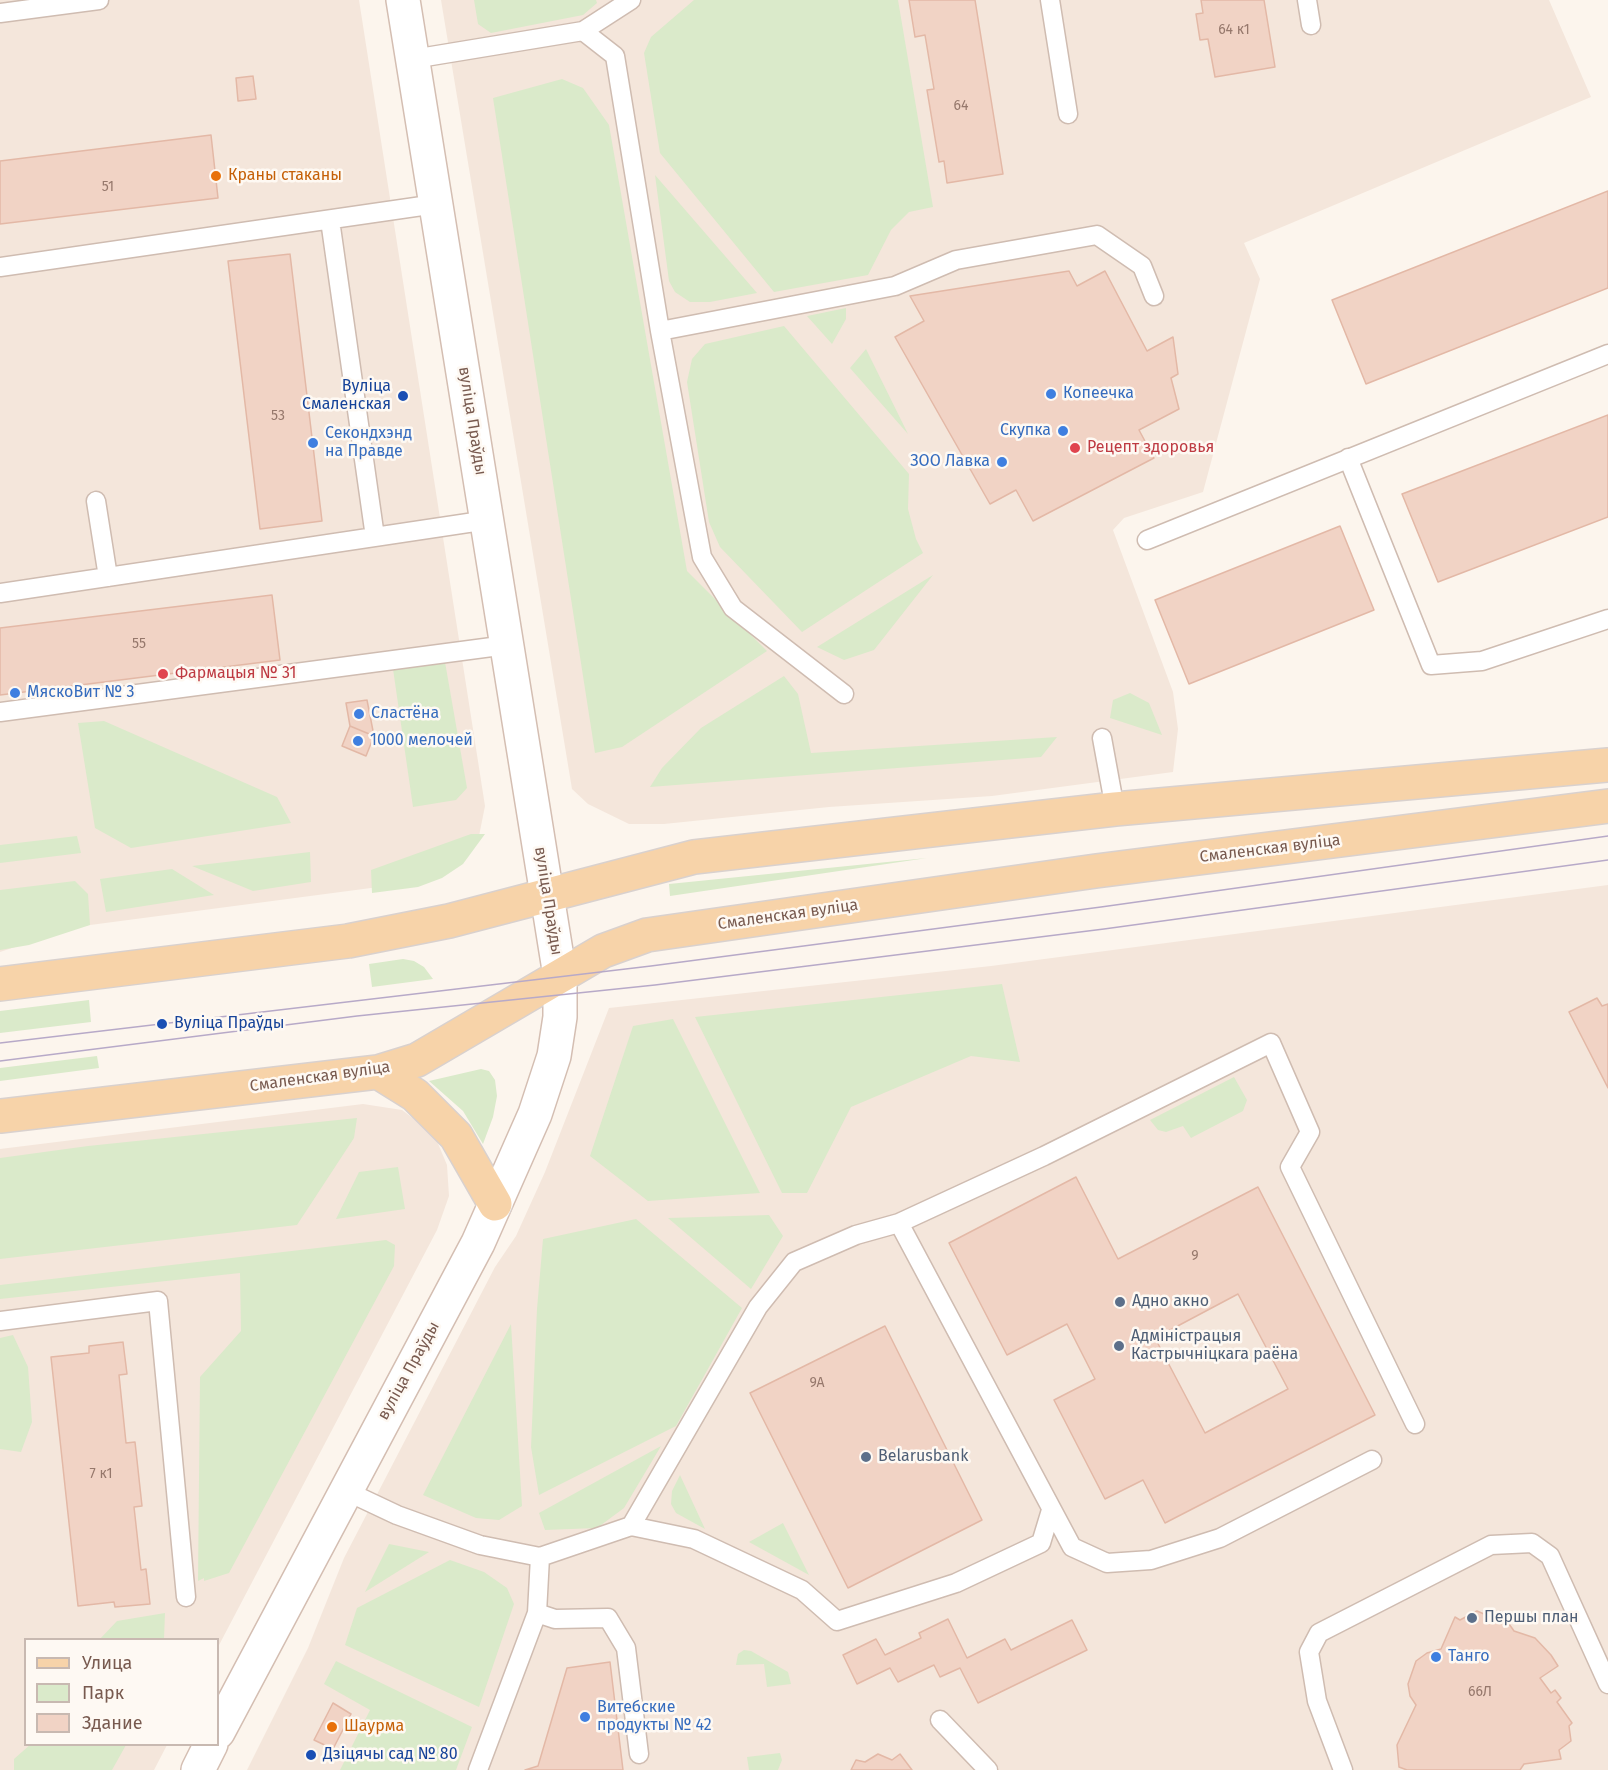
<!DOCTYPE html>
<meta charset="utf-8">
<style>
body{margin:0}
#map{position:relative;width:1608px;height:1770px;overflow:hidden;background:#fcf5ed;font-family:"Fira Sans",sans-serif}
canvas{display:block}
.legend{position:absolute;left:24px;top:1638px;width:195px;height:108px;box-sizing:border-box;background:#fef9f3;border:2px solid #c8b9b1;margin:0;padding:8px 10px;list-style:none;font-size:18px;color:#785a4f}
.legend li{display:flex;align-items:center;gap:12px;height:30px}
.legend b{width:30px;border:2px solid #c8b9b1}
</style>
<div id="map">
<canvas width="1608" height="1770"></canvas>
<ul class="legend">
<li><b style="height:8px;background:#f7d3a9"></b>Улица</li>
<li><b style="height:16px;background:#daeaca"></b>Парк</li>
<li><b style="height:16px;background:#f1d3c5"></b>Здание</li>
</ul>
</div>
<script>
const g = document.querySelector('canvas').getContext('2d');
g.lineJoin = 'round';
function fill(path, color) { g.fillStyle = color; g.fill(path, 'evenodd'); }
const toPath = rows => new Path2D(rows.map(r => 'M' + r).join(''));
function trace(path, color, width, dash) { g.strokeStyle = color; g.lineWidth = width; g.lineCap = dash ? 'butt' : 'round'; g.setLineDash(dash || []); g.stroke(path); }
function drawText(font, color, halo, rows, align = 'center') {
  g.font = font + ' "Fira Sans",sans-serif'; g.lineWidth = 5; g.setLineDash([]); g.textBaseline = 'middle'; g.strokeStyle = halo; g.fillStyle = color; for (const [text, x, y, turn = 0] of rows) {
    g.save(); g.translate(x, y); g.rotate((+turn || 0) * Math.PI / 180); g.textAlign = isNaN(turn) ? turn : align; if (halo) g.strokeText(text, 0, 0); g.fillText(text, 0, 0); g.restore();
  }
}
fill(toPath([
 [0,0,359,0,485,806,479,836,424,881,75,927,0,952],
 [441,0,1549,0,1591,97,1244,243,1260,279,1203,492,1124,518,1113,530,1173,692,1178,729,1173,772,992,796,829,807,664,824,629,824,588,804,572,789],
 [1608,885,1608,1770,247,1770,308,1648,344,1558,495,1267,516,1236,545,1172,609,1008,991,966],
 [363,1104,402,1110,434,1134,447,1165,449,1196,437,1230,218,1647,218,1640,26,1640,26,1744,167,1745,154,1770,0,1770,0,1149]
]), '#f4e6db');
fill(toPath([
 [474,0,596,0,597,3,583,15,491,33,478,24],
 [694,0,898,0,933,207,909,212,891,230,868,275,774,292,660,153,644,53,651,37],
 [562,79,583,88,609,125,687,571,767,651,622,747,595,753,493,98],
 [655,175,757,293,710,302,690,302,675,292,669,281],
 [846,308,846,319,832,344,807,316],
 [784,326,909,474,908,509,916,539,923,553,802,632,720,547,709,522,687,382,692,359,705,344],
 [866,349,908,434,850,368],
 [933,575,874,650,844,660,817,647],
 [445,662,467,788,456,800,413,807,393,669],
 [784,676,798,694,811,753,1057,737,1041,757,650,787,662,768,701,728],
 [1130,693,1149,703,1162,735,1110,718,1113,700],
 [104,721,277,797,291,823,131,848,95,828,78,723],
 [471,834,485,834,463,864,442,878,418,887,372,893,371,870],
 [77,836,81,853,0,863,0,845],
 [310,852,311,882,253,891,192,866],
 [927,858,670,896,669,884],
 [172,869,214,895,106,912,100,879],
 [75,881,88,894,90,925,29,945,0,950,0,890],
 [403,959,414,961,424,967,433,979,372,987,369,964],
 [1002,984,1020,1062,971,1056,851,1107,807,1193,782,1193,695,1017],
 [89,1000,91,1022,0,1033,0,1011],
 [673,1019,760,1193,648,1201,590,1156,633,1026],
 [97,1056,99,1068,0,1081,0,1068],
 [481,1069,489,1071,495,1080,497,1096,493,1117,483,1144,463,1111,429,1081],
 [1234,1077,1247,1100,1243,1111,1191,1138,1183,1126,1166,1132,1158,1130,1150,1120],
 [357,1118,354,1138,297,1225,0,1259,0,1158,88,1146],
 [398,1167,405,1209,336,1219,359,1172],
 [769,1215,783,1236,751,1289,668,1218],
 [636,1219,742,1308,676,1426,539,1495,531,1447,537,1309,543,1239],
 [386,1240,395,1245,394,1266,229,1573,204,1581,204,1578,198,1581,200,1377,241,1331,240,1273,0,1299,0,1285],
 [511,1324,522,1506,499,1520,476,1518,423,1495],
 [13,1335,28,1367,32,1422,21,1452,0,1449,0,1338],
 [661,1446,624,1508,597,1528,545,1530,539,1513],
 [680,1475,705,1529,676,1513,671,1504,672,1491],
 [783,1523,809,1575,749,1542],
 [389,1544,429,1552,365,1592],
 [450,1560,484,1572,507,1588,514,1604,479,1707,345,1645,357,1608],
 [165,1613,164,1639,100,1639,117,1621],
 [744,1650,751,1651,788,1672,791,1684,767,1687,764,1664,736,1665,738,1654],
 [336,1661,472,1727,456,1770,340,1770,370,1710,324,1684],
 [31,1744,126,1744,126,1745,112,1770,14,1770,14,1759],
 [780,1753,782,1760,778,1770,749,1770,747,1757]
]), '#daeaca');
const building = toPath([
 [909,0,975,0,1003,174,947,183,944,161,939,162,927,90,934,89,925,35,915,37,909,0],
 [1201,0,1264,0,1275,67,1215,77,1208,39,1200,40,1196,14,1203,13,1201,0],
 [253,76,256,99,238,101,236,78,253,76],
 [211,135,218,198,0,224,0,161,211,135],
 [1608,191,1608,288,1366,384,1332,300,1608,191],
 [290,254,322,521,260,529,228,261,290,254],
 [1069,271,1077,286,1105,271,1147,351,1173,337,1178,374,1171,378,1179,409,1139,430,1154,458,1033,521,1016,490,990,504,895,337,924,321,910,296,1069,271],
 [1608,415,1608,517,1438,582,1402,494,1608,415],
 [1340,526,1374,610,1189,684,1155,600,1340,526],
 [272,595,280,660,0,695,0,628,272,595],
 [367,700,374,736,350,726,346,703,367,700],
 [350,726,374,736,366,756,342,746,350,726],
 [1597,998,1602,1006,1608,1004,1608,1088,1569,1012,1597,998],
 [1076,1177,1118,1259,1258,1187,1375,1415,1165,1523,1143,1480,1105,1499,1054,1400,1095,1379,1067,1324,1007,1355,949,1243,1076,1177],
 [1238,1294,1288,1389,1205,1433,1155,1338,1238,1294],
 [885,1326,982,1520,848,1588,750,1393,885,1326],
 [123,1342,127,1374,119,1375,126,1443,135,1442,142,1506,134,1507,141,1570,146,1569,150,1604,115,1607,114,1602,78,1606,51,1357,89,1353,89,1346,123,1342],
 [1477,1611,1491,1617,1500,1611,1514,1631,1535,1638,1551,1655,1558,1666,1540,1678,1551,1693,1555,1690,1561,1698,1557,1702,1572,1723,1569,1726,1571,1741,1559,1750,1561,1759,1524,1764,1520,1770,1407,1770,1399,1767,1397,1745,1416,1705,1410,1696,1408,1684,1416,1661,1427,1653,1441,1649,1455,1617,1460,1620,1477,1611],
 [948,1619,967,1658,1005,1639,1011,1650,1072,1620,1087,1650,978,1703,960,1668,940,1677,934,1665,898,1682,890,1668,857,1684,843,1655,876,1639,885,1655,921,1638,919,1633,948,1619],
 [610,1662,623,1770,525,1770,538,1766,567,1668,610,1662],
 [333,1703,351,1714,333,1749,314,1740,333,1703],
 [878,1754,892,1760,900,1754,912,1770,851,1770,856,1760,865,1762,878,1754]
]);
fill(building, '#f1d3c5');
trace(building, '#e3b8a6', 1.5);
const lane = toPath([
 [1050,0,1068,114],
 [1307,0,1311,25],
 [0,13,99,0],
 [583,31,615,56,660,331,702,557,733,608,844,694],
 [413,59,583,31,631,0],
 [330,220,375,537],
 [0,267,436,204],
 [660,331,895,286,956,260,1097,235,1142,266,1154,296],
 [1348,458,1431,665,1482,661,1608,619],
 [96,501,108,577],
 [1147,540,1608,354],
 [0,593,488,520],
 [0,712,507,645],
 [1102,738,1115,809],
 [899,1223,1072,1547,1107,1563,1151,1560,1220,1538,1372,1460],
 [0,1321,158,1301,186,1597],
 [344,1490,397,1515,480,1545,540,1557,631,1526,758,1307,794,1262,856,1235,899,1223,1044,1156,1271,1043,1310,1132,1290,1167,1415,1424],
 [631,1526,694,1539,802,1590,837,1621,956,1583,1041,1543,1051,1510],
 [537,1613,555,1619,608,1618,626,1648,639,1754],
 [940,1720,988,1770],
 [478,1770,537,1613,540,1557],
 [1343,1770,1317,1701,1309,1652,1319,1633,1491,1545,1532,1543,1550,1556,1608,1684]
]);
const secondary = toPath([
 [218,1732,478,1243,535,1114,554,1056,560,1017,560,976,403,0],
 [198,1770,211,1744]
]);
const primary = toPath([
 [0,984,348,941,449,921,694,857,1115,809,1608,765],
 [378,1072,415,1095,456,1136,495,1204],
 [0,1116,378,1072,417,1060,603,951,647,935,1096,871,1608,806]
]);
trace(lane, '#cfbcb1', 21);
trace(secondary, '#d4beb2', 36);
trace(primary, '#d9d1ce', 36);
trace(lane, '#fff', 18);
trace(secondary, '#fff', 33);
trace(primary, '#f7d3a9', 33);
trace(toPath([
 [0,1043,651,966,1101,907,1608,836],
 [0,1061,357,1016,655,985,1104,929,1608,860]
]), '#b7a9c8', 1.5);
for (const [x, y, r, color] of [
 [216,176,6,"#e8710a"],
 [1051,394,6,"#3f7fe0"],
 [403,396,6,"#1a4fb4"],
 [1063,431,6,"#3f7fe0"],
 [313,443,6,"#3f7fe0"],
 [1075,448,6,"#e0444e"],
 [1002,462,6,"#3f7fe0"],
 [163,674,6,"#e0444e"],
 [15,693,6,"#3f7fe0"],
 [359,714,6,"#3f7fe0"],
 [358,741,6,"#3f7fe0"],
 [162,1024,6,"#1a4fb4"],
 [1120,1302,6,"#5c6f8a"],
 [1119,1346,6,"#5c6f8a"],
 [866,1457,6,"#5c6f8a"],
 [1472,1618,6,"#5c6f8a"],
 [1436,1657,6,"#3f7fe0"],
 [585,1717,6,"#3f7fe0"],
 [332,1727,6,"#e8710a"],
 [311,1755,6,"#1a4fb4"]
]) { const dot = new Path2D(); dot.arc(x, y, r, 0, 2 * Math.PI); g.fillStyle = color; g.fill(dot); trace(dot, '#fef9f3', 2); }
drawText('14px', '#96786c', null, [
 ["64 к1",1234,30],
 ["64",961,106],
 ["51",108,187],
 ["53",278,416],
 ["55",139,644],
 ["9",1195,1256],
 ["9А",817,1383],
 ["7 к1",101,1474],
 ["66Л",1480,1692]
]);
drawText('16px', '#c56008', '#fef9f3', [
 ["Краны стаканы",228,176],
 ["Шаурма",344,1727]
], 'left');
drawText('16px', '#164399', '#fef9f3', [
 ["Вуліца",391,387,"right"],
 ["Смаленская",391,405,"right"],
 ["Вуліца Праўды",174,1024],
 ["Дзіцячы сад № 80",323,1755]
], 'left');
drawText('16px', '#366cbe', '#fef9f3', [
 ["Копеечка",1063,394],
 ["Скупка",1051,431,"right"],
 ["Секондхэнд",325,434],
 ["на Правде",325,452],
 ["ЗОО Лавка",990,462,"right"],
 ["МяскоВит № 3",27,693],
 ["Сластёна",371,714],
 ["1000 мелочей",370,741],
 ["Танго",1448,1657],
 ["Витебские",597,1708],
 ["продукты № 42",597,1726]
], 'left');
drawText('16px', '#785a4f', '#fef9f3', [
 ["вуліца Праўды",472,421,81],
 ["Смаленская вуліца",1270,849,-7],
 ["вуліца Праўды",548,901,81],
 ["Смаленская вуліца",788,915,-8],
 ["Смаленская вуліца",320,1077,-8],
 ["вуліца Праўды",409,1371,-61]
]);
drawText('16px', '#be3a42', '#fef9f3', [
 ["Рецепт здоровья",1087,448],
 ["Фармацыя № 31",175,674]
], 'left');
drawText('16px', '#4e5e75', '#fef9f3', [
 ["Адно акно",1132,1302],
 ["Адміністрацыя",1131,1337],
 ["Кастрычніцкага раёна",1131,1355],
 ["Belarusbank",878,1457],
 ["Першы план",1484,1618]
], 'left');
</script>
